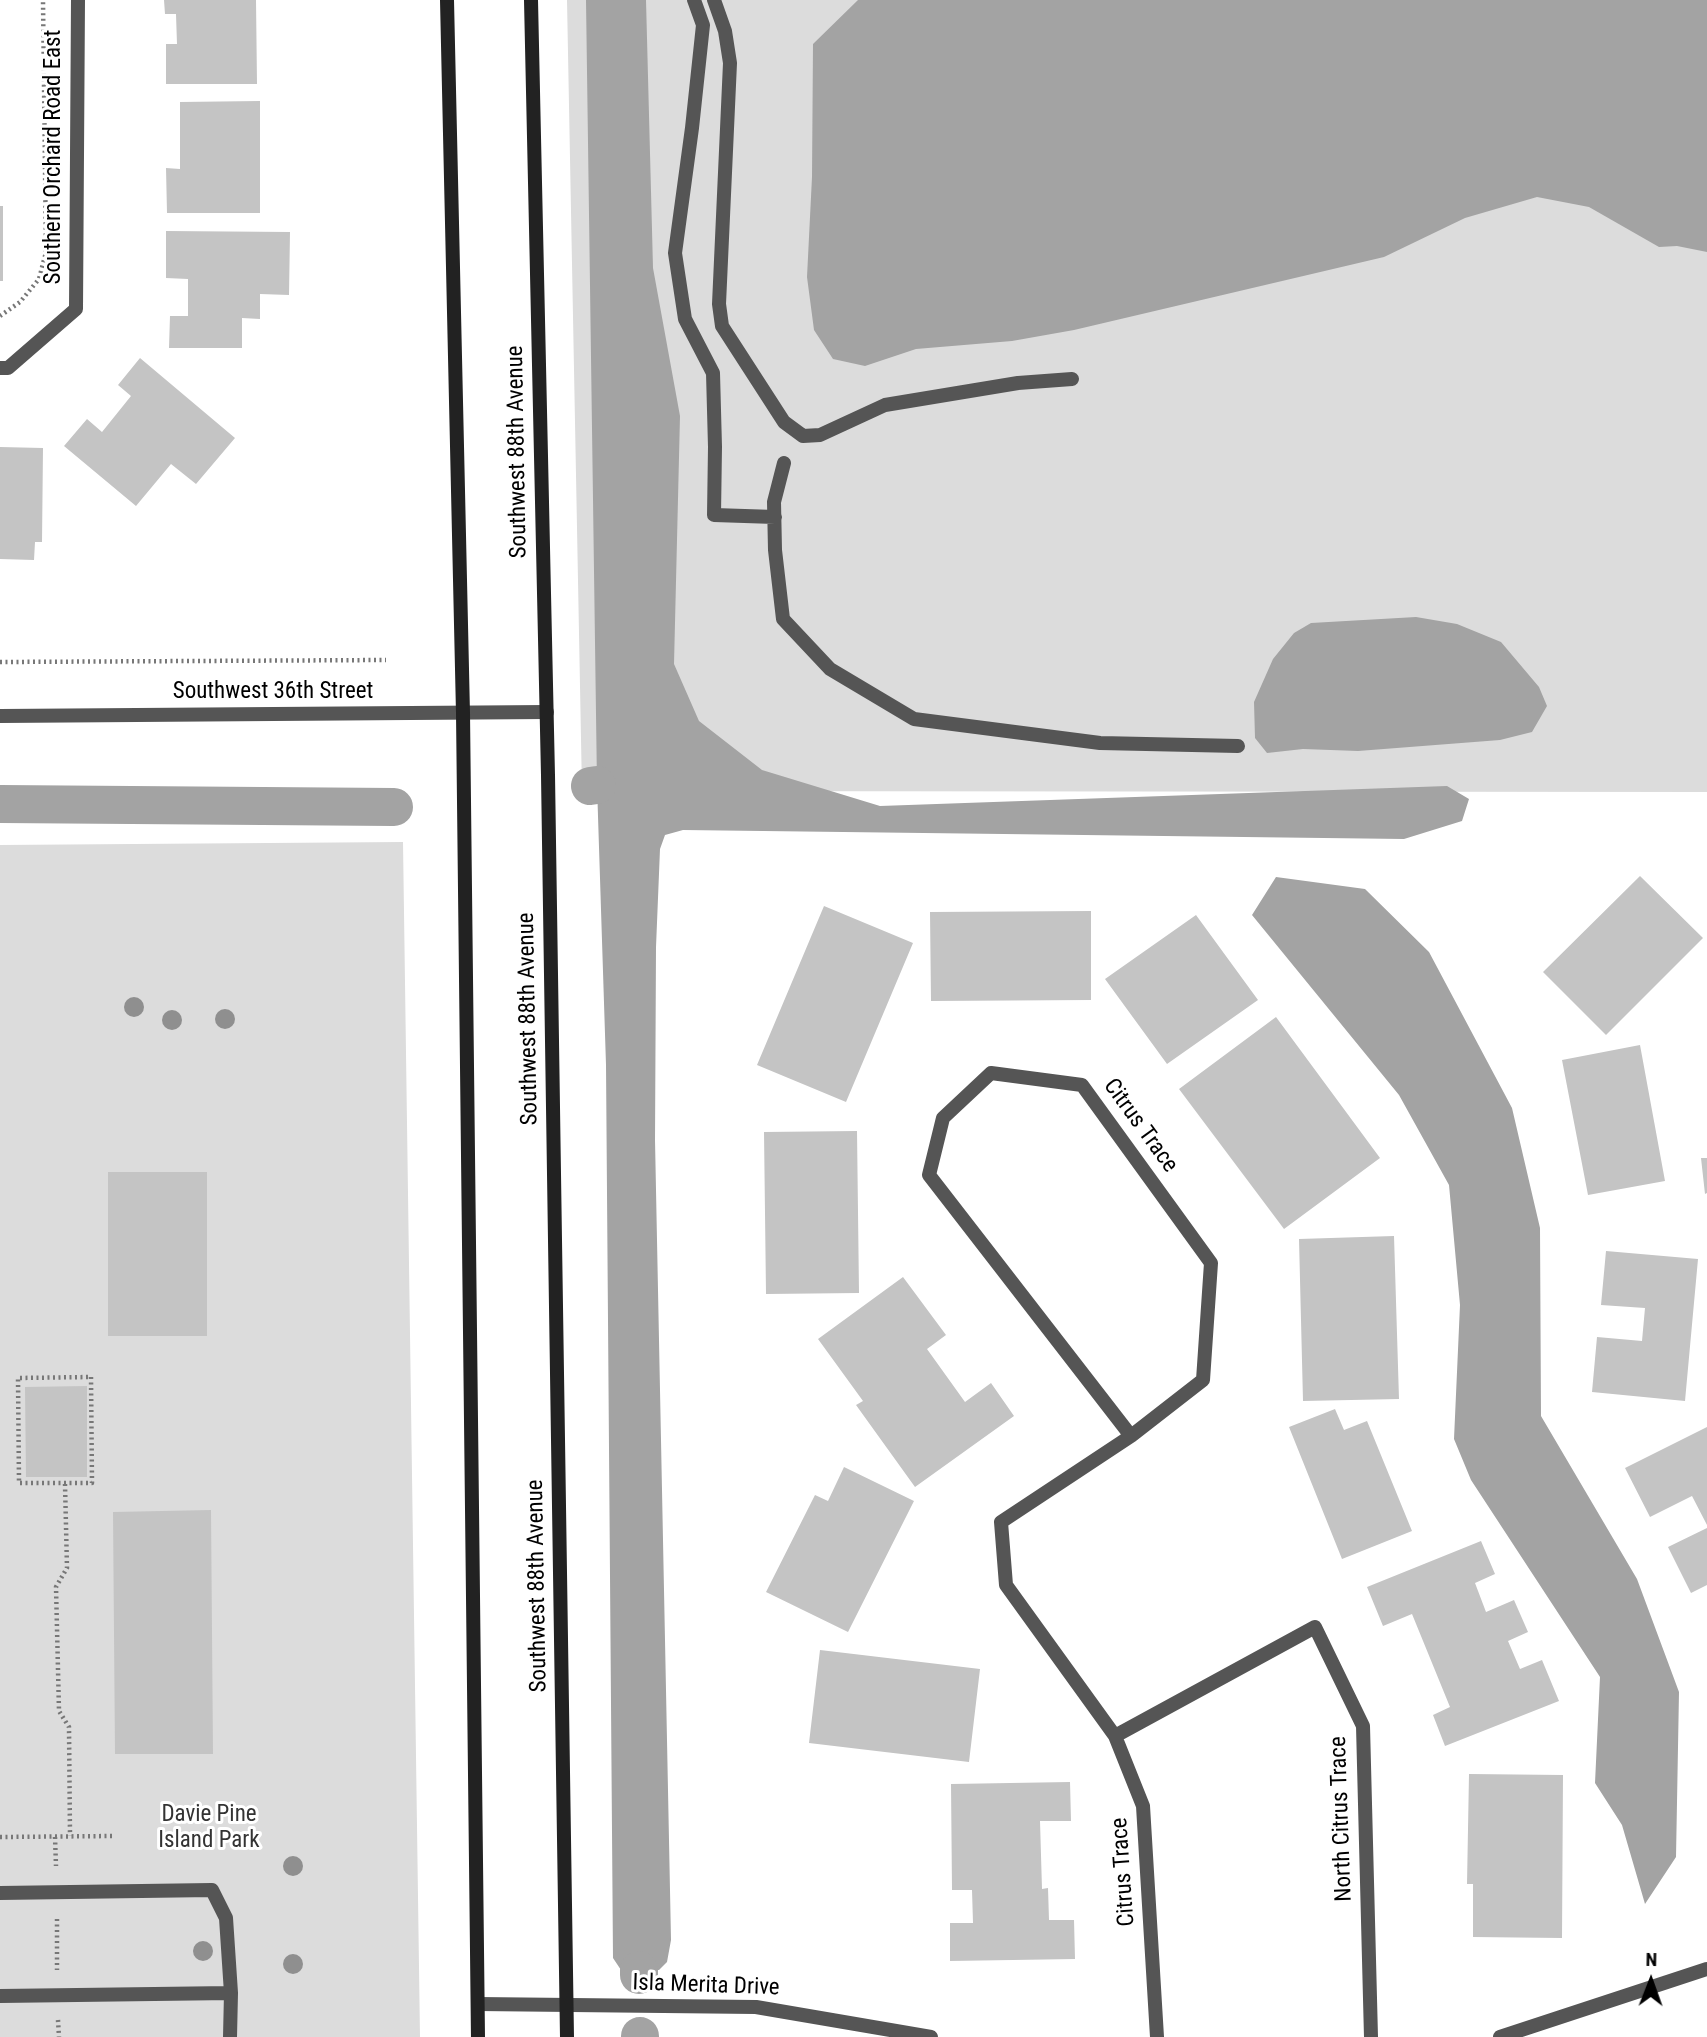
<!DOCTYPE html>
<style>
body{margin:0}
#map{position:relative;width:1707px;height:2037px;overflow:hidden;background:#fff;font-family:"Roboto Condensed",sans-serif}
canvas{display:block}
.north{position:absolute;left:1616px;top:1946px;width:70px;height:70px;-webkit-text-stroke:5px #fff;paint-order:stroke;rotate:1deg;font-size:19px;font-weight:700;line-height:28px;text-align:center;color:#000}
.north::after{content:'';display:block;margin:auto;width:24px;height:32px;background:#000;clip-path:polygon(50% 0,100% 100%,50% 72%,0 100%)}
</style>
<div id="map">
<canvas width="1707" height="2037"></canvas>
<div class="north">N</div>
</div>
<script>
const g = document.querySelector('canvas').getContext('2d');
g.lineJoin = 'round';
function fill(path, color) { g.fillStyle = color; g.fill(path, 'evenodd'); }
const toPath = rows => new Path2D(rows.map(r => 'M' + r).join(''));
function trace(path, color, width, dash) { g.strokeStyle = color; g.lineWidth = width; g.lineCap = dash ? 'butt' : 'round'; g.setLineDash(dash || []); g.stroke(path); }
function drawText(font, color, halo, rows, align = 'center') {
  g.font = font + ' "Roboto Condensed",sans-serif'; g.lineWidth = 6; g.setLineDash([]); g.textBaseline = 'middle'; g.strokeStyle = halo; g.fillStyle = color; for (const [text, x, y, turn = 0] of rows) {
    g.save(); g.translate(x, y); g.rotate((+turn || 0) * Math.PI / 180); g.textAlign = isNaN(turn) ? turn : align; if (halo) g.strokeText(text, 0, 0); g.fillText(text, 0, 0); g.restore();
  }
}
fill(toPath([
 [567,0,1707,0,1707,792,582,791],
 [403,842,420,2037,0,2037,0,845]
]), '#dcdcdc');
fill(toPath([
 [586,0,646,0,653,268,680,416,674,664,699,721,762,770,880,806,1447,786,1469,799,1462,821,1404,839,683,830,665,835,660,849,656,947,655,1140,671,1940,667,1962,659,1970,621,1970,613,1958,606,1065,597,785],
 [858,0,1707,0,1707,252,1677,246,1659,247,1589,207,1537,197,1465,218,1384,257,1074,330,1012,341,916,349,865,366,833,359,814,330,807,277,812,177,813,44],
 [1416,617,1457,624,1501,642,1539,687,1547,706,1532,732,1500,740,1358,751,1303,749,1267,753,1255,738,1254,702,1273,659,1294,633,1311,623],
 [1276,877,1365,889,1429,952,1512,1108,1540,1228,1541,1416,1637,1579,1679,1692,1676,1857,1645,1904,1622,1825,1595,1783,1600,1677,1471,1480,1454,1439,1460,1305,1449,1185,1399,1095,1252,915]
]), '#a3a3a3');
trace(toPath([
 [590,786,597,785],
 [0,804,394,807],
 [639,1975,639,1970],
 [640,2036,640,2037]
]), '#a3a3a3', 38);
fill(toPath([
 [164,0,256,0,257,84,166,84,166,44,177,44,176,14,165,14],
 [260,101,260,213,167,213,166,168,180,169,180,102],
 [0,206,3,206,3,281,0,281],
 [166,231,290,232,289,295,260,294,260,319,242,318,242,348,169,348,170,316,188,316,188,279,166,278],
 [140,358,235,438,196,484,171,464,136,506,64,446,87,419,102,432,131,396,118,385],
 [0,447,43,448,42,542,35,542,34,560,0,559],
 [1640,876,1703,938,1606,1035,1543,972],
 [824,906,913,943,846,1102,757,1065],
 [1091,911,1091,1000,931,1001,930,912],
 [1196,915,1258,1000,1167,1064,1105,979],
 [1276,1017,1380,1158,1284,1229,1179,1089],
 [1640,1045,1665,1181,1588,1195,1562,1060],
 [857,1131,859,1293,766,1294,764,1132],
 [1701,1158,1707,1158,1707,1193,1705,1194],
 [108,1172,207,1172,207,1336,108,1336],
 [1394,1236,1399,1399,1303,1401,1299,1239],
 [1606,1251,1698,1259,1685,1401,1592,1392,1597,1337,1642,1341,1645,1308,1601,1305],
 [903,1277,946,1335,927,1349,965,1402,991,1383,1014,1416,915,1487,856,1405,863,1401,818,1339],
 [87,1386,87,1477,26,1477,25,1387],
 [1335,1409,1344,1430,1367,1421,1412,1531,1342,1559,1289,1427],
 [1707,1427,1707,1525,1692,1496,1650,1517,1625,1468],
 [844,1467,914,1501,848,1632,766,1592,815,1495,828,1501],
 [211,1510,213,1754,115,1754,113,1512],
 [1707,1528,1707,1585,1691,1593,1668,1547],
 [1481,1541,1495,1574,1475,1583,1486,1612,1514,1600,1528,1632,1508,1641,1520,1669,1542,1660,1559,1701,1445,1746,1433,1715,1450,1707,1412,1614,1383,1626,1367,1587],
 [820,1650,980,1669,969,1762,809,1743],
 [1469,1774,1563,1775,1562,1938,1473,1937,1473,1884,1467,1884],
 [1070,1782,1071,1821,1040,1821,1042,1889,1048,1888,1049,1920,1074,1920,1075,1959,950,1961,950,1923,973,1923,972,1890,952,1890,951,1784]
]), '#c4c4c4');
trace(toPath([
 [0,316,20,302,39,279,46,252,43,0],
 [0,662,386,660],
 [91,1377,92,1483,19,1483,18,1378,91,1377],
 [65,1484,67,1568,56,1587,59,1711,69,1727,70,1836],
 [0,1837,115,1836],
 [55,1837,56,1866],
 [57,1919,57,1970],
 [58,2020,59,2037]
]), '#777', 4.5, [2, 3.5]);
trace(toPath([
 [694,0,703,25,692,128,675,253,685,319,713,373,715,447,714,515,775,517],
 [714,0,725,31,730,63,719,304,722,326,784,422,803,436,820,435,885,405,1018,383,1072,379],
 [784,463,774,502,775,550,783,619,830,669,914,719,1100,743,1238,746],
 [0,1893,212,1890,226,1918,231,1993,230,2037],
 [0,1996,231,1993]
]), '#555', 14);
trace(toPath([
 [0,368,8,368,76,309,78,0],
 [0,716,547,712],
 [991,1073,1082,1085,1211,1263,1203,1380,1131,1436,929,1175,943,1118,991,1073],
 [1131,1436,1001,1522,1006,1585,1115,1736,1143,1806,1157,2037],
 [1115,1736,1315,1627,1363,1726,1371,2037],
 [478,2004,756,2007,931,2037],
 [1500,2037,1707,1969]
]), '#555', 14);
trace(toPath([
 [447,0,463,713,478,2037],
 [531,0,548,775,567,2037]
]), '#222', 14);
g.fillStyle = '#8f8f8f';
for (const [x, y] of [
 [134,1007],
 [225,1019],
 [172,1020],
 [293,1866],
 [203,1951],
 [293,1964]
]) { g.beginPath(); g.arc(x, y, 10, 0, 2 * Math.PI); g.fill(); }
drawText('23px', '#000', '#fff', [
 ["Southern Orchard Road East",54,157,-90],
 ["Southwest 88th Avenue",518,452,-91],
 ["Southwest 36th Street",273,692],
 ["Southwest 88th Avenue",529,1019,-91],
 ["Citrus Trace",1140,1126,54],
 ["Southwest 88th Avenue",538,1586,-91],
 ["North Citrus Trace",1342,1819,-92],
 ["Citrus Trace",1124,1872,-94],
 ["Isla Merita Drive",706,1986,2]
]);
drawText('23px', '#333', '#fff', [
 ["Davie Pine",209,1815],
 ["Island Park",209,1841]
]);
</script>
